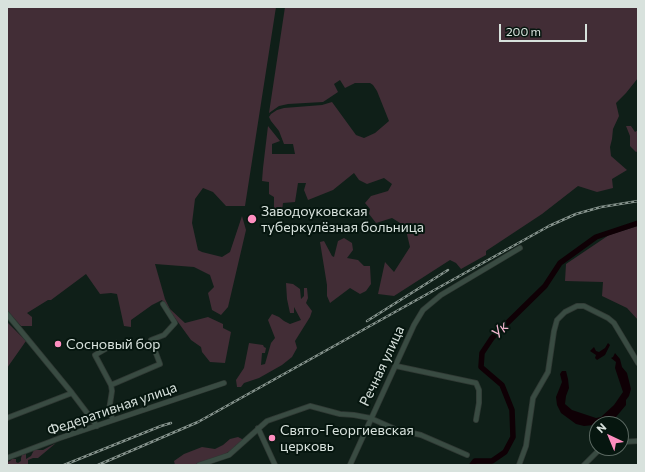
<!DOCTYPE html>
<meta charset="utf-8">
<style>
body{margin:0}
#map{position:relative;width:645px;height:472px;overflow:hidden;background:#0f1f18;font-family:Commissioner,sans-serif}
canvas{display:block}
.frame{position:absolute;inset:0;border:8px solid #d8e2dd;pointer-events:none}
.north{position:absolute;left:589px;top:416px;width:40px;height:40px;box-sizing:border-box;background:#06160f;border:1px solid #5a6861;border-radius:50%;rotate:316deg;font-size:11px;font-weight:700;line-height:16px;text-align:center;color:#d8e2dd}
.north::after{content:'';display:block;margin:auto;width:14px;height:18px;background:#fd8ebf;clip-path:polygon(50% 0,100% 100%,50% 72%,0 100%)}
.scale{position:absolute;left:499px;top:24px;width:88px;height:18px;box-sizing:border-box;border:2px solid #d8e2dd;border-top:0;padding-left:5px;font-size:12px;line-height:14px;white-space:nowrap;color:#d8e2dd;-webkit-text-stroke:3px #06160f;paint-order:stroke}
</style>
<div id="map">
<canvas width="645" height="472"></canvas>
<div class="frame"></div>
<div class="north">N</div>
<div class="scale">200 m</div>
</div>
<script>
const g = document.querySelector('canvas').getContext('2d');
g.lineJoin = 'round';
function fill(path, color) { g.fillStyle = color; g.fill(path, 'evenodd'); }
const toPath = rows => new Path2D(rows.map(r => 'M' + r).join(''));
function trace(path, color, width, dash) { g.strokeStyle = color; g.lineWidth = width; g.lineCap = dash ? 'butt' : 'round'; g.setLineDash(dash || []); g.stroke(path); }
function drawText(font, color, halo, rows, align = 'center') {
  g.font = font + ' Commissioner,sans-serif'; g.lineWidth = 4; g.setLineDash([]); g.textBaseline = 'middle'; g.strokeStyle = halo; g.fillStyle = color; for (const [text, x, y, turn = 0] of rows) {
    g.save(); g.translate(x, y); g.rotate((+turn || 0) * Math.PI / 180); g.textAlign = isNaN(turn) ? turn : align; if (halo) g.strokeText(text, 0, 0); g.fillText(text, 0, 0); g.restore();
  }
}
fill(toPath([
 [7,7,276,7,245,206,226,206,213,192,203,188,195,199,192,223,198,250,202,252,222,257,230,252,242,216,246,230,228,307,221,315,212,310,208,293,214,287,210,275,194,267,155,264,165,299,170,309,185,323,208,317,223,324,223,328,231,332,225,363,210,362,202,352,201,347,191,340,162,300,152,305,131,320,131,327,124,326,117,294,111,293,100,294,86,274,51,300,48,300,27,313,32,317,32,326,21,326,7,310],
 [285,7,638,7,638,78,626,93,616,103,619,116,613,129,612,139,610,147,611,156,627,170,612,179,613,188,597,192,578,186,542,214,486,251,486,255,461,269,456,263,450,260,394,296,378,294,385,262,394,272,410,247,405,226,392,218,376,223,369,214,370,209,365,203,371,196,388,191,392,184,384,178,367,184,359,180,354,173,333,190,308,200,304,190,306,183,298,183,295,202,283,203,282,211,274,214,274,197,269,194,269,182,262,181,263,168,268,126,280,141,272,144,272,154,295,154,293,144,284,144,279,131,271,121,269,117,271,114,277,110,284,108,322,105,332,102,356,135,364,138,375,133,389,121,377,91,373,85,370,83,355,83,345,88,340,80,334,84,338,92,323,102,288,104,279,106,269,113],
 [626,126,631,126,635,132,638,130,638,151,636,152,630,146,630,136],
 [638,226,638,320,627,308,602,296,603,282,565,281,566,264,609,235],
 [344,238,352,243,353,250,347,258,358,260,364,266,370,266,371,284,366,291,360,294,350,288,330,303,327,296,327,285,320,242,324,241,332,256,334,257,338,241],
 [286,283,293,284,300,289,301,299,304,296,304,288,307,288,308,298,306,303,312,311,310,317,295,341,297,348,292,357,282,365,259,378,244,383,241,387,237,387,236,380,244,368,249,343,263,345,264,347,266,348,265,353,262,353,261,365,265,364,271,343,275,338,268,320,272,314,279,317,284,321,290,324,301,320,294,307,294,313,290,313,287,299],
 [7,322,26,341,7,368],
 [238,437,244,440,235,448,225,454,196,464,175,465,174,461,184,454,202,447,215,449,223,445,230,439],
 [56,443,38,458,33,458,28,460,28,465,7,465,7,462,10,461,12,459,16,459,16,462,18,463,21,461,21,458,22,455,26,454,26,459,31,456,34,450,43,450]
]), '#422d36');
fill(toPath([
 [608,343,610,345,605,355,597,360,595,358,596,355,590,351,594,347,596,351,599,352,605,348],
 [615,353,620,359,622,367,627,373,631,389,629,396,626,400,626,405,616,417,604,424,584,426,576,424,561,413,557,405,556,397,562,382,560,374,562,371,566,371,568,379,569,388,566,396,565,404,572,410,596,418,601,417,614,405,623,392,615,368,616,362,611,358,613,357]
]), '#0f0005');
trace(toPath([
 [472,465,475,461,492,461,505,452,513,437,512,410,502,385,481,367,482,353,492,338,545,286,560,263,596,237,638,223]
]), '#0f0005', 5.5);
const minor = toPath([
 [7,314,72,393,97,426],
 [396,366,476,383,479,390,479,403,476,420],
 [111,385,95,355,116,343],
 [7,418,72,393],
 [113,420,109,410,112,391,111,385,160,364,151,340,164,335,175,323,163,304],
 [258,428,275,465],
 [621,442,638,441],
 [7,458,60,438,224,383],
 [199,465,229,455,267,421,310,406,340,414,354,415,370,418,395,429,421,435,467,455],
 [350,465,414,325,423,310,441,295,520,248],
 [519,465,526,446,533,398,548,372,554,331,557,320,565,312,577,306,584,306,608,318,614,323,638,363],
 [584,465,601,448]
]);
trace(minor, '#303934', 6);
trace(minor, '#394b42', 4.5);
const rail = toPath([
 [367,321,448,270],
 [64,465,161,426,171,423],
 [98,465,198,422,549,226,576,214,601,207,638,201]
]);
trace(rail, '#86938d', 2.5);
trace(rail, '#06160f', 1, [3]);
for (const [x, y, r, color] of [
 [252,219,5,"#fd8ebf"],
 [58,344,4,"#fd8ebf"],
 [272,438,4,"#fd8ebf"]
]) { const dot = new Path2D(); dot.arc(x, y, r, 0, 2 * Math.PI); g.fillStyle = color; g.fill(dot); trace(dot, '#06160f', 1.5); }
drawText('14px', '#d8e2dd', '#06160f', [
 ["Заводоуковская",261,211],
 ["туберкулёзная больница",261,227],
 ["Сосновый бор",66,344],
 ["Свято-Георгиевская",280,430],
 ["церковь",280,446]
], 'left');
drawText('14px', '#d8e2dd', '#06160f', [
 ["Речная улица",382,366,-65],
 ["Федеративная улица",112,409,-19]
]);
drawText('italic 15px', '#f5b8d1', '#06160f', [
 ["Ук",500,330,-46]
]);
</script>
